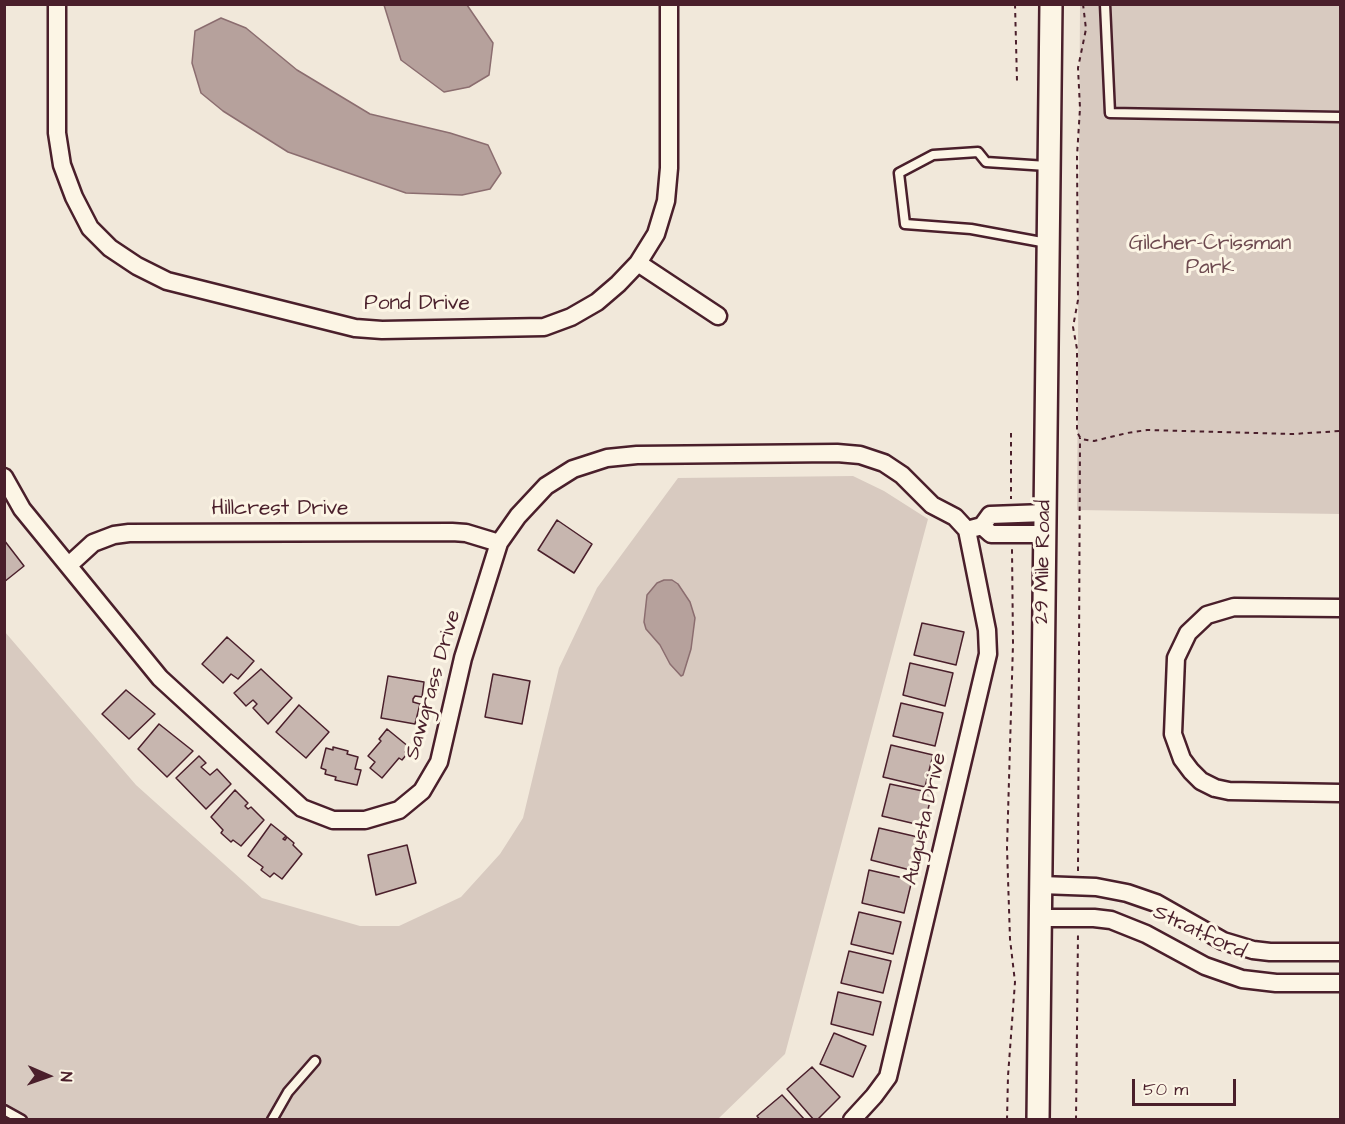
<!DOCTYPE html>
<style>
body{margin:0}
#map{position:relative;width:1345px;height:1124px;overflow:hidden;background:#f1e8da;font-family:"Architects Daughter",sans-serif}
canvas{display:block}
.frame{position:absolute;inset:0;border:6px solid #4a1f2b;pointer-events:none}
.north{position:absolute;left:18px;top:1046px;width:60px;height:60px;-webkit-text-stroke:4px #fcf5e5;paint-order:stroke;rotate:92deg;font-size:16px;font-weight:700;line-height:24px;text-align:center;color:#4a1f2b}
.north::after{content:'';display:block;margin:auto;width:21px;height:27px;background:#4a1f2b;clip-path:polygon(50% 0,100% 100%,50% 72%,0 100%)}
.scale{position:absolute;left:1132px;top:1079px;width:104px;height:27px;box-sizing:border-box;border:3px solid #4a1f2b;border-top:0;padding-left:8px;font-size:18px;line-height:21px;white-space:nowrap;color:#4a1f2b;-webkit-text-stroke:4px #fcf5e5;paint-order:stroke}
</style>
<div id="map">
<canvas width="1345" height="1124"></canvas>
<div class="frame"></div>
<div class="north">N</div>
<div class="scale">50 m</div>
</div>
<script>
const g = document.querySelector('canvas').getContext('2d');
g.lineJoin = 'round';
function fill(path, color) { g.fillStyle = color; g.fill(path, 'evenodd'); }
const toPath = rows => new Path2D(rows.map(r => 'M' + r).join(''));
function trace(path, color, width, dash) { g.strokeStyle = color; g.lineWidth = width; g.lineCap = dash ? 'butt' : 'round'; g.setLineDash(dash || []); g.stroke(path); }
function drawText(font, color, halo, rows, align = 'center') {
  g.font = font + ' "Architects Daughter",sans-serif'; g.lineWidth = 6; g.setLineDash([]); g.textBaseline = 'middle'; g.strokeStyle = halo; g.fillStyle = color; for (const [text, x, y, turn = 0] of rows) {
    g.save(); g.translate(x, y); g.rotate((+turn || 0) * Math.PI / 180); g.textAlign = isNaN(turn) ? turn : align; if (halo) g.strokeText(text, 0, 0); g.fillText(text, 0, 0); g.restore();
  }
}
fill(toPath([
 [1080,5,1340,5,1340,514,1077,510],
 [853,476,884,491,928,519,785,1054,718,1119,5,1119,5,632,136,785,262,898,360,926,399,926,461,897,500,854,523,818,559,668,597,588,678,478]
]), '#d8cac0');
const water = toPath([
 [384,5,467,5,493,43,489,75,469,87,444,92,401,60,384,5],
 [221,18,246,28,297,70,370,114,450,133,488,145,501,173,490,189,462,195,406,193,288,152,223,111,201,93,192,63,195,31,221,18],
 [664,580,672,580,678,584,690,602,695,618,691,649,683,675,681,676,670,664,660,645,646,629,644,622,647,595,657,583,664,580]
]);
fill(water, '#b6a19c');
trace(water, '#8b6d6f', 1.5);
const building = toPath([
 [557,520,592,544,574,573,538,550,557,520],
 [4,540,24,566,4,582,4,540],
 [922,623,964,632,956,665,914,655,922,623],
 [227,637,254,661,238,679,231,674,223,683,202,664,227,637],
 [910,663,953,673,945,706,903,695,910,663],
 [261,669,292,698,268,724,253,708,257,704,253,700,246,706,234,693,261,669],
 [493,674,530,681,522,724,485,717,493,674],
 [388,676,424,682,422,697,415,696,413,699,413,702,420,704,415,724,381,718,388,676],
 [126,690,155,714,129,739,102,714,126,690],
 [901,703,943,713,935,746,893,736,901,703],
 [299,705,329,732,306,758,276,732,299,705],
 [159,724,193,751,167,777,138,749,159,724],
 [387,729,409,747,405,752,407,754,402,760,399,758,382,778,370,768,375,762,368,756,381,741,379,739,387,729],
 [891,745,933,755,925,787,883,777,891,745],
 [333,747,348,751,347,754,358,757,355,769,361,770,357,785,335,780,336,777,325,774,326,770,321,768,326,748,333,750,333,747],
 [199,756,206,763,201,767,210,775,217,769,231,784,206,809,176,778,199,756],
 [890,784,932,793,924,826,882,816,890,784],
 [235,790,248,803,245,806,248,809,251,807,264,820,241,846,233,840,231,842,221,833,223,830,211,817,235,790],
 [271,824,286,836,283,839,285,840,287,837,294,843,293,845,302,854,282,879,274,873,270,877,261,870,263,867,248,856,271,824],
 [879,828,922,838,914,871,871,860,879,828],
 [407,845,416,883,376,895,368,855,407,845],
 [869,870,912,880,904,913,862,903,869,870],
 [859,912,901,922,893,954,851,944,859,912],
 [849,951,891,961,883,993,841,983,849,951],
 [838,992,881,1002,873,1035,831,1024,838,992],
 [834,1033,866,1046,853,1077,820,1064,834,1033],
 [812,1067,840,1097,817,1120,814,1120,787,1089,812,1067],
 [782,1095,805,1120,760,1120,757,1116,782,1095]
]);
fill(building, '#c7b6af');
trace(building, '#4a1f2b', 1.5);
const service = toPath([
 [1105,4,1110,113,1340,117],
 [1047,166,986,162,978,152,933,155,899,173,905,224,971,229,1047,243],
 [4,1110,22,1120],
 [272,1120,288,1092,315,1061]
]);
const minor = toPath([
 [57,4,57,133,62,165,74,197,90,228,110,248,137,266,167,281,355,328,382,330,544,327,571,317,597,302,618,284,638,263,656,234,666,201,669,168,669,4],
 [638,263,718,316],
 [4,477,22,509,160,678,302,808,333,820,365,820,399,810,422,791,439,762,463,658,499,543,518,516,546,486,573,469,607,458,637,455,837,453,860,455,884,463,902,475,932,505,955,517,967,530],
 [982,526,991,534,1045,534],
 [967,530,982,526,990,515,1045,513],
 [69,565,93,543,114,535,129,533,452,532,466,533,499,543],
 [1340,608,1234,607,1207,615,1188,633,1176,658,1173,734,1182,759,1191,771,1201,781,1215,788,1229,791,1340,793],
 [1041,885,1096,887,1127,893,1156,903,1223,941,1253,950,1270,952,1340,952],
 [1040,918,1094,918,1111,920,1146,934,1205,966,1242,979,1276,983,1340,983],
 [852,1120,874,1096,888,1077,988,654,987,630,967,530]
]);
const tertiary = toPath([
 [1038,1120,1051,4]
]);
trace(service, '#4a1f2b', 13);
trace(minor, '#4a1f2b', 21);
trace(tertiary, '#4a1f2b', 26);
trace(toPath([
 [1015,4,1017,81],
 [1083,4,1086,29,1078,68,1080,108,1077,156,1078,300,1073,327,1077,349,1077,432,1081,439,1094,441,1127,433,1147,430,1293,434,1340,431],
 [1011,433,1011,499],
 [1078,871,1080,438],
 [1007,1120,1008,1076,1015,982,1010,939,1007,848,1013,644,1012,549],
 [1076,1120,1078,933]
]), '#4a1f2b', 2, [4.5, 4.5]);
trace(service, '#fcf5e5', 8);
trace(minor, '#fcf5e5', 16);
trace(tertiary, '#fcf5e5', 21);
drawText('21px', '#6e4a50', '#fcf5e5', [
 ["Gilcher-Crissman",1210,245],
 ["Park",1210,269]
]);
drawText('21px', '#4a1f2b', '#fcf5e5', [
 ["Pond Drive",417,305],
 ["Hillcrest Drive",280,510],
 ["29 Mile Road",1044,562,-89],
 ["Sawgrass Drive",434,685,-74],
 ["Augusta Drive",926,819,-77],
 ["Stratford",1199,933,25]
]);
</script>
